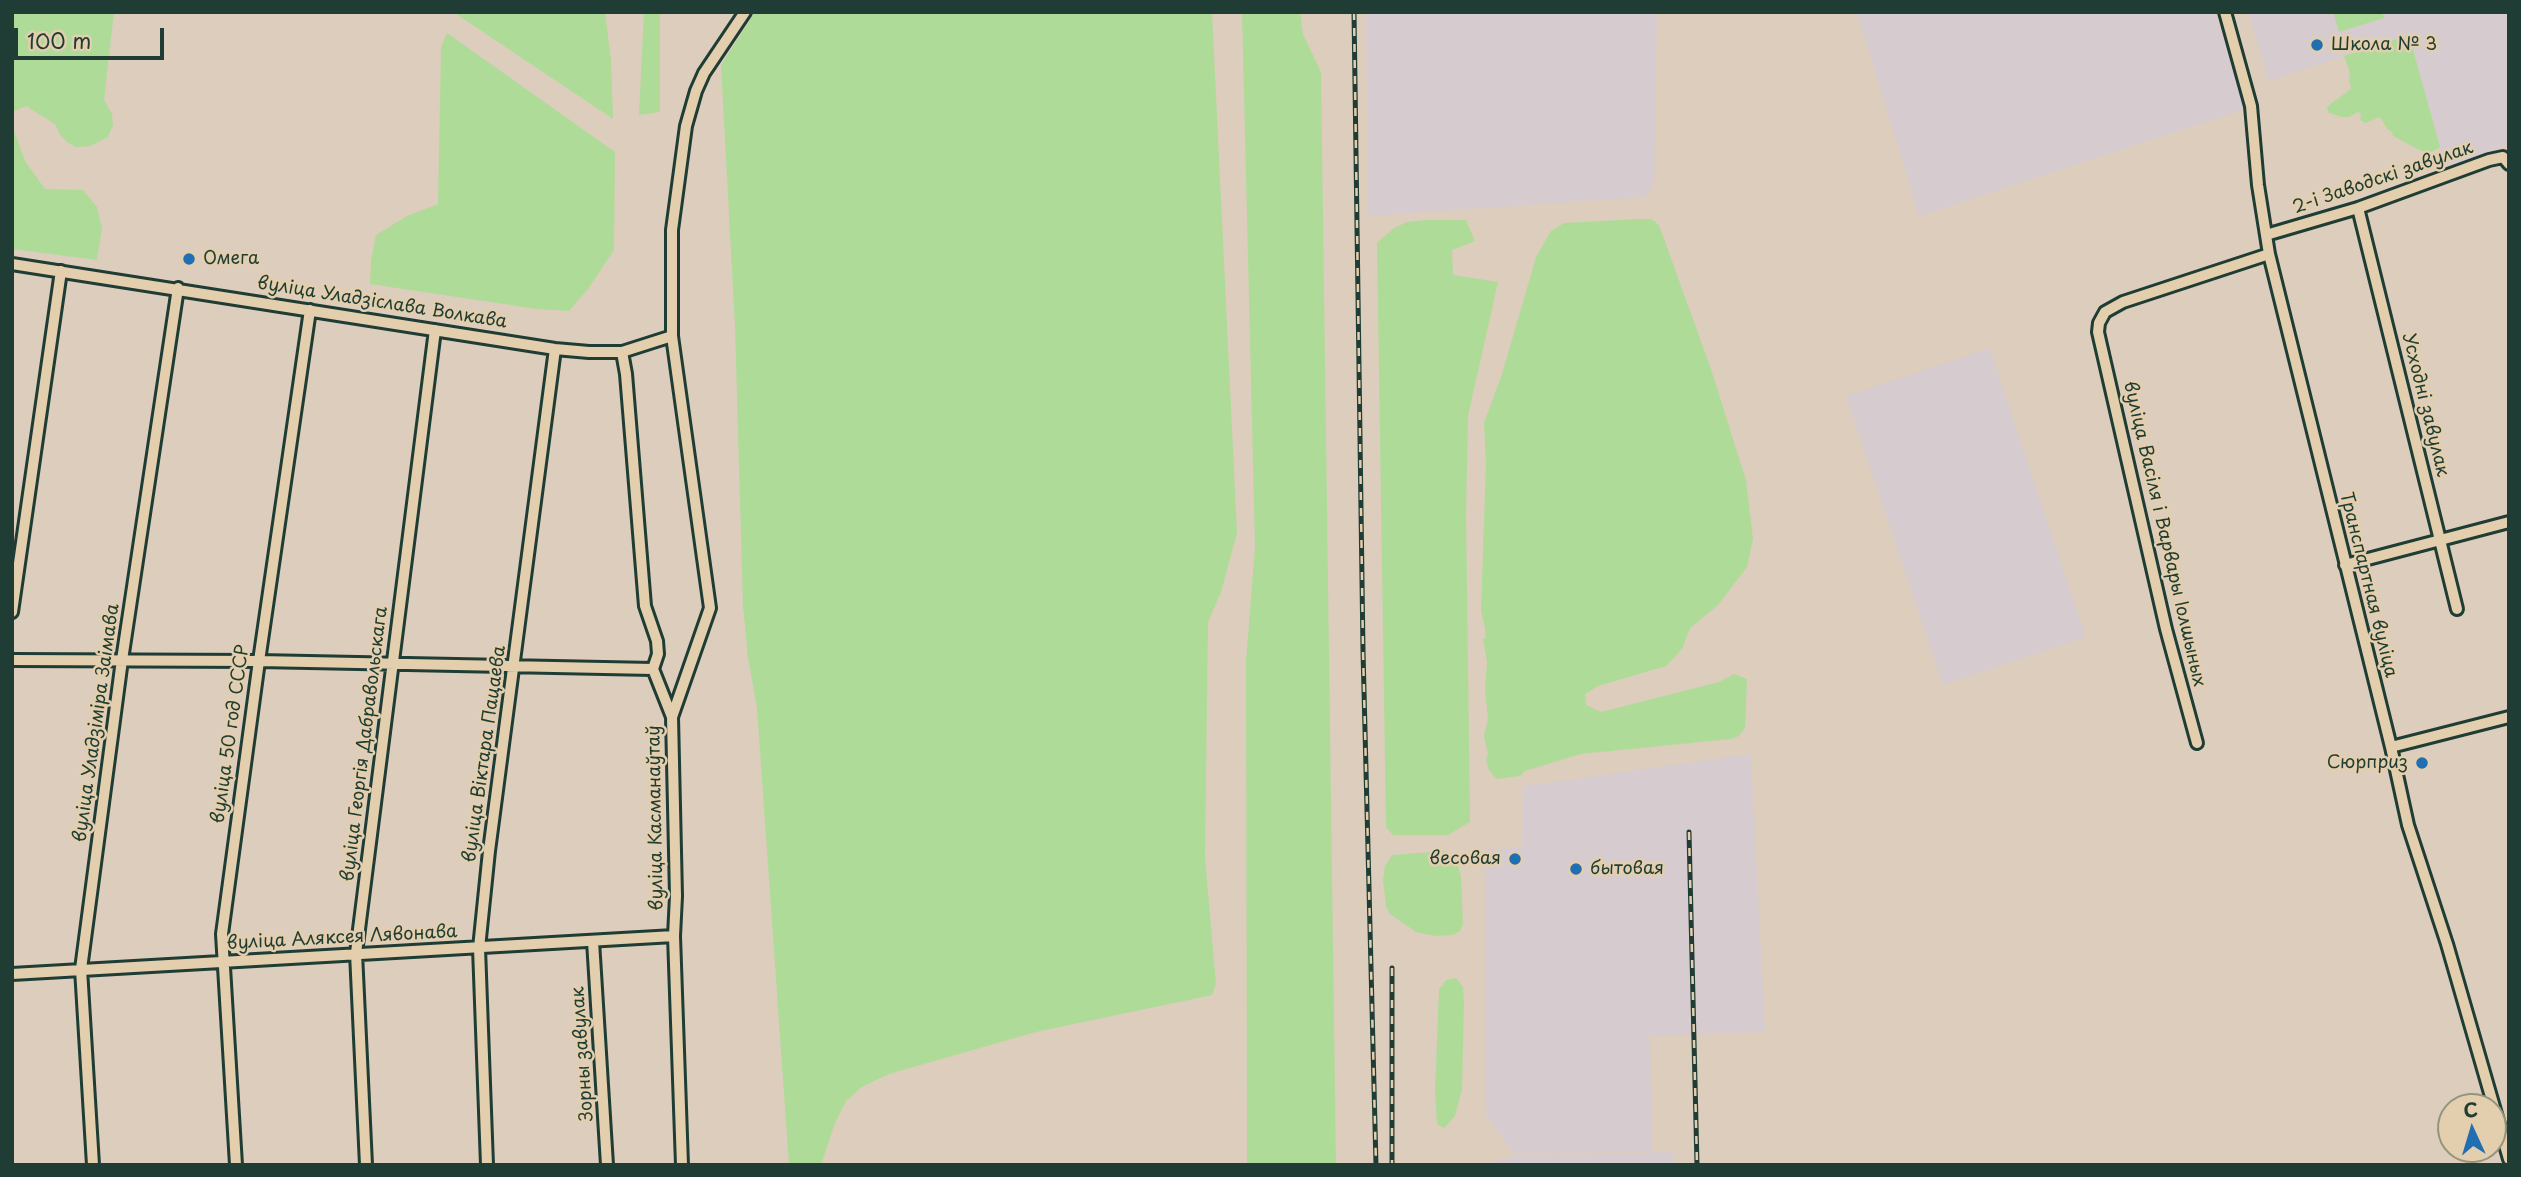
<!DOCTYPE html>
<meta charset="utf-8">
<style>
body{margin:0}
#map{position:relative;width:2521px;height:1177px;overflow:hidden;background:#ddcdbd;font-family:"Playpen Sans",sans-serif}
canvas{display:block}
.frame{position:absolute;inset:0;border:14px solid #1f3d34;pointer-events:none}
.north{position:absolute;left:2437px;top:1093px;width:70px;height:70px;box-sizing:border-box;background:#e3cead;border:2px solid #95947d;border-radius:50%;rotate:356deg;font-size:19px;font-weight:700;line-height:28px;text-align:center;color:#1f3d34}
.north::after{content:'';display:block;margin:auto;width:24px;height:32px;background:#1f6fb2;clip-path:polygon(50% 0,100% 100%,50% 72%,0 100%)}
.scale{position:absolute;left:14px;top:28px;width:150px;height:32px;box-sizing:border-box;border:4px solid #1f3d34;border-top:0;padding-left:9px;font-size:21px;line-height:24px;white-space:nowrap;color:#1f3d34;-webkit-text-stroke:5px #e3cead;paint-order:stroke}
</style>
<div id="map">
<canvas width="2521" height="1177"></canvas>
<div class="frame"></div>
<div class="north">С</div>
<div class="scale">100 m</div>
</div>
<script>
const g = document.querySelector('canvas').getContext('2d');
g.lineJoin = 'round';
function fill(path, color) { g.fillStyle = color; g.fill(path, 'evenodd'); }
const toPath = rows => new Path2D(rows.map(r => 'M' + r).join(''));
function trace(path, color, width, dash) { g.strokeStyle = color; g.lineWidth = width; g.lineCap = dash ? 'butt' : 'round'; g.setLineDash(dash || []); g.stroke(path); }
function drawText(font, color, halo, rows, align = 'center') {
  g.font = font + ' "Playpen Sans",sans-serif'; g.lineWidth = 5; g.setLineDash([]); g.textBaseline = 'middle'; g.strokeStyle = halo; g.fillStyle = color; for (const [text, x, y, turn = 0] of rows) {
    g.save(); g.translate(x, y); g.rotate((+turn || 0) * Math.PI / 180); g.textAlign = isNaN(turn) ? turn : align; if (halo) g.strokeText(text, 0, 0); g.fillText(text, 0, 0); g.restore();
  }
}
fill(toPath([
 [1366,12,1657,12,1654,184,1645,197,1368,216],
 [1857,12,2215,12,2245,109,1919,216],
 [2248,12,2509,12,2509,144,2454,165,2443,160,2409,35,2269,81],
 [1990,348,2086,637,1943,685,1846,396],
 [1751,754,1765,1032,1650,1036,1652,1151,1514,1154,1486,1115,1485,849,1522,848,1523,786],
 [1673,1152,1674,1165,1487,1165,1514,1156]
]), '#d6ccd0');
fill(toPath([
 [12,12,114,12,104,100,112,114,113,125,108,137,90,146,76,147,68,143,61,136,55,124,26,106,12,112],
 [453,12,605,12,611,60,613,119],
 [644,12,660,12,660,112,639,115],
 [755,12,1212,12,1237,533,1221,592,1208,622,1205,858,1216,984,1212,995,1036,1032,889,1074,862,1087,846,1101,835,1123,821,1165,789,1165,757,708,748,658,743,606,735,327,721,65],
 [1242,12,1300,12,1303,34,1321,72,1336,1165,1247,1165,1246,661,1255,547],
 [2333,12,2382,12,2384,18,2339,32],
 [447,33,615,152,614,250,588,289,569,311,537,309,370,284,371,260,376,235,407,216,438,204,441,47],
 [2409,35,2440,147,2431,152,2421,151,2393,136,2392,132,2387,129,2380,117,2366,123,2360,120,2361,114,2358,112,2349,117,2342,117,2329,113,2327,108,2329,105,2351,89,2349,80,2350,73,2344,56],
 [12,125,25,161,45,189,83,190,97,207,102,228,97,260,12,249],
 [1639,219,1651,219,1659,225,1711,369,1746,480,1753,539,1747,567,1718,605,1690,628,1682,649,1666,666,1598,686,1585,694,1586,705,1601,712,1719,682,1734,674,1747,679,1745,728,1739,736,1731,739,1581,754,1525,771,1520,776,1496,779,1489,770,1486,760,1488,754,1484,736,1488,719,1485,688,1487,662,1483,639,1486,638,1485,628,1481,611,1486,464,1484,423,1502,374,1536,257,1551,231,1564,223],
 [1426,220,1466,220,1475,241,1452,250,1453,275,1498,282,1468,416,1466,513,1470,822,1448,835,1393,835,1386,827,1377,243,1394,228,1407,222],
 [1447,851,1457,861,1461,877,1463,924,1460,931,1452,935,1435,936,1416,932,1390,914,1386,906,1383,880,1385,866,1392,855],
 [1456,978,1463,987,1464,1004,1462,1089,1455,1116,1444,1128,1437,1124,1435,1093,1439,990,1446,980]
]), '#afdb99');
const minor = toPath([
 [2225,12,2251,106,2258,185,2269,254,2391,747,2408,825,2447,944,2509,1159],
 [2358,208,2457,609],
 [2266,235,2358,208,2489,160,2503,157,2509,164],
 [12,264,555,349,589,352,622,352,672,336],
 [622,352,626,374,645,606,657,641,658,654,653,669,672,717,676,896,674,936,682,1165],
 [2345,565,2509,522],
 [12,612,61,271],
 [12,660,259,661,653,669],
 [672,717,710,608,672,336,672,230,686,126,696,91,704,73,745,12],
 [2197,743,2166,629,2098,332,2099,323,2105,312,2123,302,2269,254],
 [2391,747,2509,717],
 [593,941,607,1165],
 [12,974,674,936],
 [93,1165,81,969,122,660,178,288],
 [236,1165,222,934,259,661,310,310],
 [366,1165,356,953,435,330],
 [487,1165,479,948,489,851,555,349]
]);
trace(minor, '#1f3d34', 16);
trace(minor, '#e3cead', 10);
const rail = toPath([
 [1354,12,1363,651,1376,1165],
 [1689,832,1697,1165],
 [1392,968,1392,1165]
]);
trace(rail, '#1f3d34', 5);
trace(rail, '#e3cead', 2.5, [8]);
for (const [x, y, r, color] of [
 [2317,45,7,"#1f6fb2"],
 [189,259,7,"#1f6fb2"],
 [2422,763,7,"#1f6fb2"],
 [1515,859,7,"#1f6fb2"],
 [1576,869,7,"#1f6fb2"]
]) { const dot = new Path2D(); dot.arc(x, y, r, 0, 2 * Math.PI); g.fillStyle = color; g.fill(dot); trace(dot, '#e3cead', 2.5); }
drawText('18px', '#1f3d34', '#e3cead', [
 ["Школа № 3",2331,45],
 ["Омега",203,259],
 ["Сюрприз",2408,763,"right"],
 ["весовая",1501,859,"right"],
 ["бытовая",1590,869]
], 'left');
drawText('18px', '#1f3d34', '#e3cead', [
 ["2-і Заводскі завулак",2383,178,-19],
 ["вуліца Уладзіслава Волкава",382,303,9],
 ["Усходні завулак",2425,405,76],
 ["вуліца Васіля і Варвары Іолшыных",2164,534,77],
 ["Транспартная вуліца",2368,585,76],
 ["вуліца Уладзіміра Заімава",97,723,-82],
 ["вуліца 50 год СССР",231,734,-82],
 ["вуліца Георгія Дабравольскага",365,744,-83],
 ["вуліца Віктара Пацаева",485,754,-82],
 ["вуліца Касманаўтаў",656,818,-91],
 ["вуліца Аляксея Лявонава",342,938,-3],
 ["Зорны завулак",583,1054,-94]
]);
</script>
